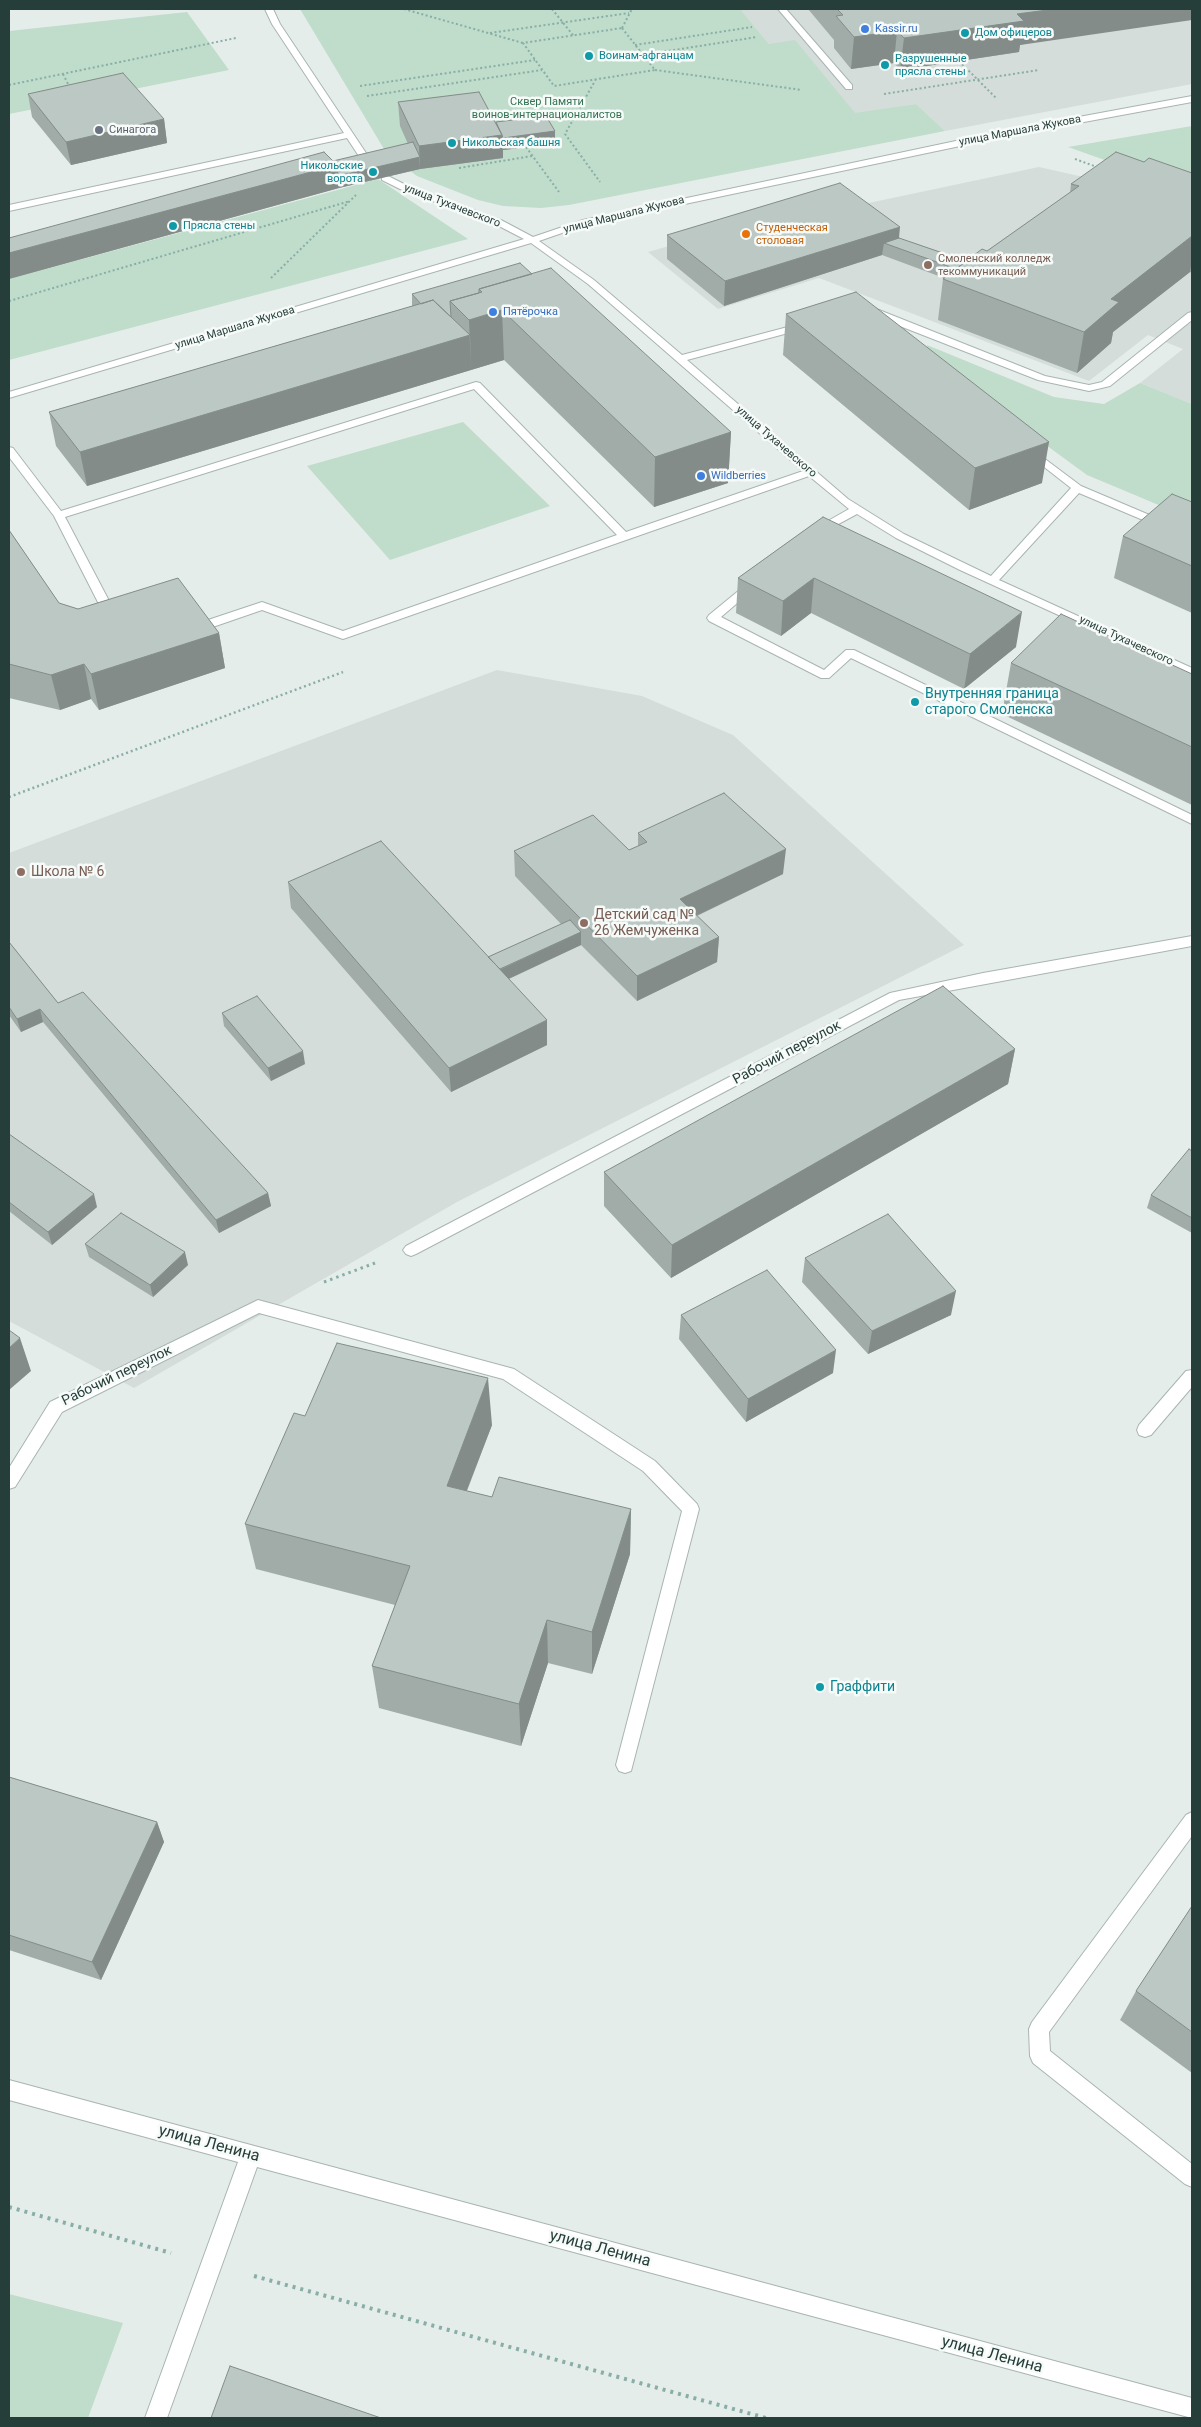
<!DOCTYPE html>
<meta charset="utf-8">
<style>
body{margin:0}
#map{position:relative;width:1201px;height:2427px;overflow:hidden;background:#e5edeb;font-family:Roboto,sans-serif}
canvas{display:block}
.frame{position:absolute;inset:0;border:10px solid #263e3a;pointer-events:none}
</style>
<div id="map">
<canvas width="1201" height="2427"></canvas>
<div class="frame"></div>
</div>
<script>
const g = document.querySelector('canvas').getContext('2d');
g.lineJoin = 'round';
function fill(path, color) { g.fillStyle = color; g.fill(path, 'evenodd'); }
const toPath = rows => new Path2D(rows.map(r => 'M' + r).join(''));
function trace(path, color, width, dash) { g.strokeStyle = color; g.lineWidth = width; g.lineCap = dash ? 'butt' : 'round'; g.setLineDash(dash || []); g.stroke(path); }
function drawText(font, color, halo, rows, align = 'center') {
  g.font = font + ' Roboto,sans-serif'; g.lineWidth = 5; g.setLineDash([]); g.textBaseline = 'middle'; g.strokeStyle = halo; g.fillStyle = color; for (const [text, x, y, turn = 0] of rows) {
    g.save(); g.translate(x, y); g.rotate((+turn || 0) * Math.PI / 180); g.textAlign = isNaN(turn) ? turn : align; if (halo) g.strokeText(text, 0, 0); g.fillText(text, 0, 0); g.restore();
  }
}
fill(toPath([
 [740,9,1192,9,1192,84,945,131,916,104,855,114,769,44],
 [1039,167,1097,180,1192,214,1192,404,1140,383,1183,349,1148,335,1089,381,819,278,718,309,648,252,834,199,845,208],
 [497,670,642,696,733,735,964,945,457,1202,134,1388,9,1321,9,853]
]), '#d4ddda');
fill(toPath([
 [300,9,740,9,769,44,795,40,855,113,916,104,945,131,569,205,541,208,503,206,478,200,417,176,387,154],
 [187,12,229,70,9,114,9,31],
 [1192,126,1192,191,1068,147],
 [378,179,468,239,9,360,9,279],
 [927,345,1054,397,1104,404,1140,383,1192,404,1192,519,1087,475,931,361],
 [463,422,550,506,390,560,307,466],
 [9,2294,123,2323,88,2418,9,2418]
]), '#c0dccb');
const minor = toPath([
 [265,9,273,9,280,24,374,165,372,167,366,167,347,138,9,211,9,205,344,133,272,24,265,9],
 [778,9,786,9,852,85,852,89,846,89,778,9],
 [1192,96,1192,102,1003,137,585,225,539,241,594,280,682,355,799,324,807,324,807,328,687,360,848,499,904,534,991,576,1071,488,1025,452,1025,448,1029,447,1081,486,1192,533,1192,540,1188,539,1079,493,999,580,1192,668,1192,676,960,570,896,538,857,514,820,534,812,534,812,530,849,509,809,476,343,639,262,610,204,630,196,630,194,627,196,624,262,602,343,631,617,535,474,389,65,517,117,616,111,620,105,616,54,516,9,457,9,447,13,448,61,511,476,382,480,383,626,532,803,471,588,284,531,243,9,398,9,392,524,239,495,224,400,189,382,180,382,176,388,176,406,185,501,220,533,237,583,220,1003,131,1192,96],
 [874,308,1045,376,1089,385,1102,382,1188,313,1192,312,1192,320,1110,386,1089,391,1038,380,864,312,874,308],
 [752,582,758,585,756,587,721,617,824,670,846,650,854,650,1192,815,1192,824,851,658,829,678,821,678,709,621,707,618,709,615,748,583,752,582],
 [1192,936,1192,946,899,1000,416,1254,411,1256,406,1254,403,1250,406,1246,890,993,983,973,1192,936],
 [258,1300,514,1369,655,1461,697,1504,699,1509,631,1771,625,1773,619,1771,616,1765,682,1511,643,1471,503,1379,259,1313,62,1412,15,1487,9,1489,9,1468,50,1402,258,1300],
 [1192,1370,1192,1387,1151,1435,1145,1437,1139,1435,1137,1430,1139,1425,1186,1371,1192,1370],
 [1192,1812,1192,1836,1049,2032,1050,2051,1192,2164,1192,2187,1185,2184,1033,2063,1030,2056,1029,2029,1032,2022,1186,1815,1192,1812],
 [9,2080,1192,2398,1192,2418,257,2167,167,2418,145,2418,238,2162,9,2100,9,2080]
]);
trace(minor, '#a8b5b2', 2);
trace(toPath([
 [404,9,523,43],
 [552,9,573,35],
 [622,28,632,9],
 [622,28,655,70,554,86,523,43,622,28],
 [490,33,629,13],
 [635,45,752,27],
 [642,55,757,37],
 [959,61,996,98],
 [655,70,802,90],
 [63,74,70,88],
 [596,79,565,134,600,182],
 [9,85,236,38],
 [360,86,535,60],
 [884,94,1039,70],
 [367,96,542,70],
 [526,147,559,192],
 [1075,159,1097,167],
 [459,168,532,156],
 [271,278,356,195],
 [9,301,350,201]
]), '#88aea6', 2, [2, 2.5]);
trace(toPath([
 [9,797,343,672]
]), '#88aea6', 2.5, [2, 3]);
trace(toPath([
 [324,1282,375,1263]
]), '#88aea6', 3, [2.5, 4]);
trace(toPath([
 [9,2207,171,2253],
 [254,2276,766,2418]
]), '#88aea6', 4, [3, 5]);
fill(minor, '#fff');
fill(toPath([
 [808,9,1192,9,1020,45,1019,52,900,70,894,63,851,69,834,48,834,40],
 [28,94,164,119,167,143,71,165,32,117],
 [398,102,496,122,555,131,555,144,503,150,503,158,420,169,339,188,9,279,9,238,408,144,400,126],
 [1144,162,1192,173,1192,273,1190,272,1113,332,1111,343,1077,373,938,320,943,279,944,278,882,255,724,306,667,259,667,235,899,238,966,261,987,251,1070,193,1071,184],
 [532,274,731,432,728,483,654,507,504,360,87,486,56,446,49,412,412,306,412,294],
 [786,314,1042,483,969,510,783,355],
 [1192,502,1192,613,1114,578,1123,536],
 [823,517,1016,647,964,689,811,613,781,636,736,613,738,578],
 [9,530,59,603,78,609,219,633,225,668,99,710,91,699,60,710,9,698],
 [1011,663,1192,674,1192,805,1002,714],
 [638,833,783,874,697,916,719,937,717,962,637,1001,581,945,509,979,547,1045,451,1092,291,908,288,882,488,957,561,924,515,876,514,851,629,850,638,846],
 [9,942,58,1003,268,1193,271,1206,219,1233,43,1022,21,1032,9,1015],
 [222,1013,305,1064,271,1081,224,1026],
 [1015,1049,1008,1084,671,1278,604,1206,604,1172],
 [9,1134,97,1207,52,1245,9,1211],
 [1192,1151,1192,1233,1147,1208,1151,1195],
 [85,1244,188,1265,153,1297,89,1257],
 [805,1258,951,1315,868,1354,802,1282],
 [681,1315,833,1373,746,1422,679,1339],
 [305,1416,492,1425,467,1491,492,1497,631,1509,630,1554,592,1674,548,1663,521,1746,379,1708,372,1666,395,1605,256,1569,245,1524],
 [9,1777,157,1822,164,1842,101,1980,9,1950],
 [1192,1906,1192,2073,1120,2020,1136,1991]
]), '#a1aca9');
fill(toPath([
 [1055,9,1192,9,1192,20,1020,45,1019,52,900,70,904,38,1017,14],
 [897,31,894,63,851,69,854,37],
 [164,119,167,143,71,165,66,142],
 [555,131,555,144,503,150,503,158,420,169,419,146,502,135],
 [420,157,420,169,339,188,338,176],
 [337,165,339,188,9,279,9,253],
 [900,227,898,248,884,243,882,255,724,306,725,281],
 [1192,236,1192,260,1190,272,1113,332,1111,343,1077,373,1084,332,1111,299],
 [502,310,504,360,471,370,469,320],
 [470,335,471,370,87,486,80,452],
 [731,432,728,483,654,507,655,457],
 [1049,442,1042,483,969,510,975,468],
 [814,578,811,613,781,636,783,601],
 [1022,612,1016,647,964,689,970,654],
 [219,633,225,668,99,710,91,674],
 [84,664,91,699,60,710,51,675],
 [786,849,783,874,679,924,680,899],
 [581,932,581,945,493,986,493,973],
 [719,937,717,962,637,1001,637,976],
 [40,1009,43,1022,21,1032,17,1019],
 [547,1020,547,1045,451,1092,449,1068],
 [1015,1049,1008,1084,671,1278,672,1245],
 [303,1051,305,1064,271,1081,268,1068],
 [268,1193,271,1206,219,1233,216,1220],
 [94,1194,97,1207,52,1245,48,1232],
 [185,1252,188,1265,153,1297,150,1285],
 [956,1291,951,1315,868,1354,872,1331],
 [20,1338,31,1371,9,1390,9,1348],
 [836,1350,833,1373,746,1422,748,1399],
 [488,1378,492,1425,451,1531,447,1486],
 [631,1509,630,1554,592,1674,592,1632],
 [547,1620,548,1663,521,1746,519,1704],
 [157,1822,164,1842,101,1980,92,1962]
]), '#838c89');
const building = toPath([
 [837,9,1055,9,1017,14,1024,21,904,38,897,31,854,37,836,16,843,15,837,9],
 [123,73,164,119,66,142,28,94,123,73],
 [479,92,502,135,419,146,398,102,479,92],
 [546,116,555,131,503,138,502,135,496,122,546,116],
 [413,142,420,157,338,176,337,165,333,161,413,142],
 [324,152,337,165,9,253,9,238,324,152],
 [1116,152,1144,162,1149,158,1192,173,1192,236,1111,299,1119,302,1084,332,943,279,982,249,987,251,1079,186,1071,184,1116,152],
 [840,183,900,227,725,281,667,235,840,183],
 [899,238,966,261,956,269,884,243,899,238],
 [520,263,532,274,479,289,479,293,450,301,451,317,433,300,421,304,412,294,520,263],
 [551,268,731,432,655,457,502,310,469,320,450,301,482,292,479,289,551,268],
 [856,292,1049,442,975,468,786,314,856,292],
 [433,300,470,335,80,452,49,412,433,300],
 [1172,494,1192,502,1192,566,1123,536,1172,494],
 [823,517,1022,612,970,654,814,578,783,601,738,578,823,517],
 [9,530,59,603,78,609,178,578,219,633,91,674,84,664,51,675,9,664,9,530],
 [1061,614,1192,674,1192,747,1011,663,1061,614],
 [724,793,786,849,680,899,719,937,637,976,514,851,593,815,629,850,647,842,638,833,724,793],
 [381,841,547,1020,449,1068,288,882,381,841],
 [570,920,581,932,500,969,488,957,570,920],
 [9,942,58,1003,83,992,268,1193,216,1220,40,1009,17,1019,9,1007,9,942],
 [943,986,1015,1049,672,1245,604,1172,943,986],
 [257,996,303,1051,268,1068,222,1013,257,996],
 [9,1134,94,1194,48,1232,9,1202,9,1134],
 [1189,1149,1192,1151,1192,1218,1151,1195,1189,1149],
 [121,1213,185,1252,150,1285,85,1244,121,1213],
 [888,1214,956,1291,872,1331,805,1258,888,1214],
 [767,1270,836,1350,748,1399,681,1315,767,1270],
 [9,1330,20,1338,9,1348,9,1330],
 [337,1343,488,1378,447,1486,492,1497,499,1477,631,1509,592,1632,547,1620,519,1704,372,1666,410,1566,245,1524,294,1413,305,1416,337,1343],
 [9,1777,157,1822,92,1962,9,1935,9,1777],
 [1192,1906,1192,2032,1136,1991,1192,1906],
 [230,2366,381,2418,211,2418,230,2366]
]);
fill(building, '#bbc8c4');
trace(building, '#838c89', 1);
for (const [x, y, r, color] of [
 [865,29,5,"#3f7fe0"],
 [965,33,5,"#0f9aa8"],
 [589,56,5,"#0f9aa8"],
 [885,65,5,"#0f9aa8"],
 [99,130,5,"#6b7280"],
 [452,143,5,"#0f9aa8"],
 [373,172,5,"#0f9aa8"],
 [173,226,5,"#0f9aa8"],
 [746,234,5,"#e8710a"],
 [928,265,5,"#8d6e63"],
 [493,312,5,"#3f7fe0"],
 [701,476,5,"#3f7fe0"],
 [915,702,5,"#0f9aa8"],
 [21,872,5,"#8d6e63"],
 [584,923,5,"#8d6e63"],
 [820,1687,5,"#0f9aa8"]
]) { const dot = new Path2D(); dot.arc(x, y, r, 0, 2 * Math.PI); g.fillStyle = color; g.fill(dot); trace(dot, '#f6faf8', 2); }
drawText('11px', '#366cbe', '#f6faf8', [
 ["Kassir.ru",875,29],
 ["Пятёрочка",503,312],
 ["Wildberries",711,476]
], 'left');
drawText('11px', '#0d838f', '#f6faf8', [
 ["Дом офицеров",975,33],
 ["Воинам-афганцам",599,56],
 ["Разрушенные",895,59],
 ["прясла стены",895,72],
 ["Никольская башня",462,143],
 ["Никольские",363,166,"right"],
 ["ворота",363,179,"right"],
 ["Прясла стены",183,226]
], 'left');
drawText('11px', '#337252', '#f6faf8', [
 ["Cквер Памяти",547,102],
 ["воинов-интернационалистов",547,115]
]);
drawText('11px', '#5b616d', '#f6faf8', [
 ["Синагога",109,130]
], 'left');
drawText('11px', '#263e3a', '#f6faf8', [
 ["улица Маршала Жукова",1020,131,-11],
 ["улица Тухачевского",452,206,21],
 ["улица Маршала Жукова",624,215,-14],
 ["улица Маршала Жукова",235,328,-17],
 ["улица Тухачевского",776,442,41],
 ["улица Тухачевского",1126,641,25]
]);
drawText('11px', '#c56008', '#f6faf8', [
 ["Студенческая",756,228],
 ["столовая",756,241]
], 'left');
drawText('11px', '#785e54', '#f6faf8', [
 ["Смоленский колледж",938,259],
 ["текоммуникаций",938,272]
], 'left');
drawText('14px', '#0d838f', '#f6faf8', [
 ["Внутренняя граница",925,694],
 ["старого Смоленска",925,710],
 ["Граффити",830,1687]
], 'left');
drawText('14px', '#785e54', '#f6faf8', [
 ["Школа № 6",31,872],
 ["Детский сад №",594,915],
 ["26 Жемчуженка",594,931]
], 'left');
drawText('14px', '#263e3a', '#f6faf8', [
 ["Рабочий переулок",787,1053,-28],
 ["Рабочий переулок",117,1376,-26]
]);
drawText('16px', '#263e3a', '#f6faf8', [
 ["улица Ленина",209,2144,15],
 ["улица Ленина",600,2249,15],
 ["улица Ленина",992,2355,15]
]);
</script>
